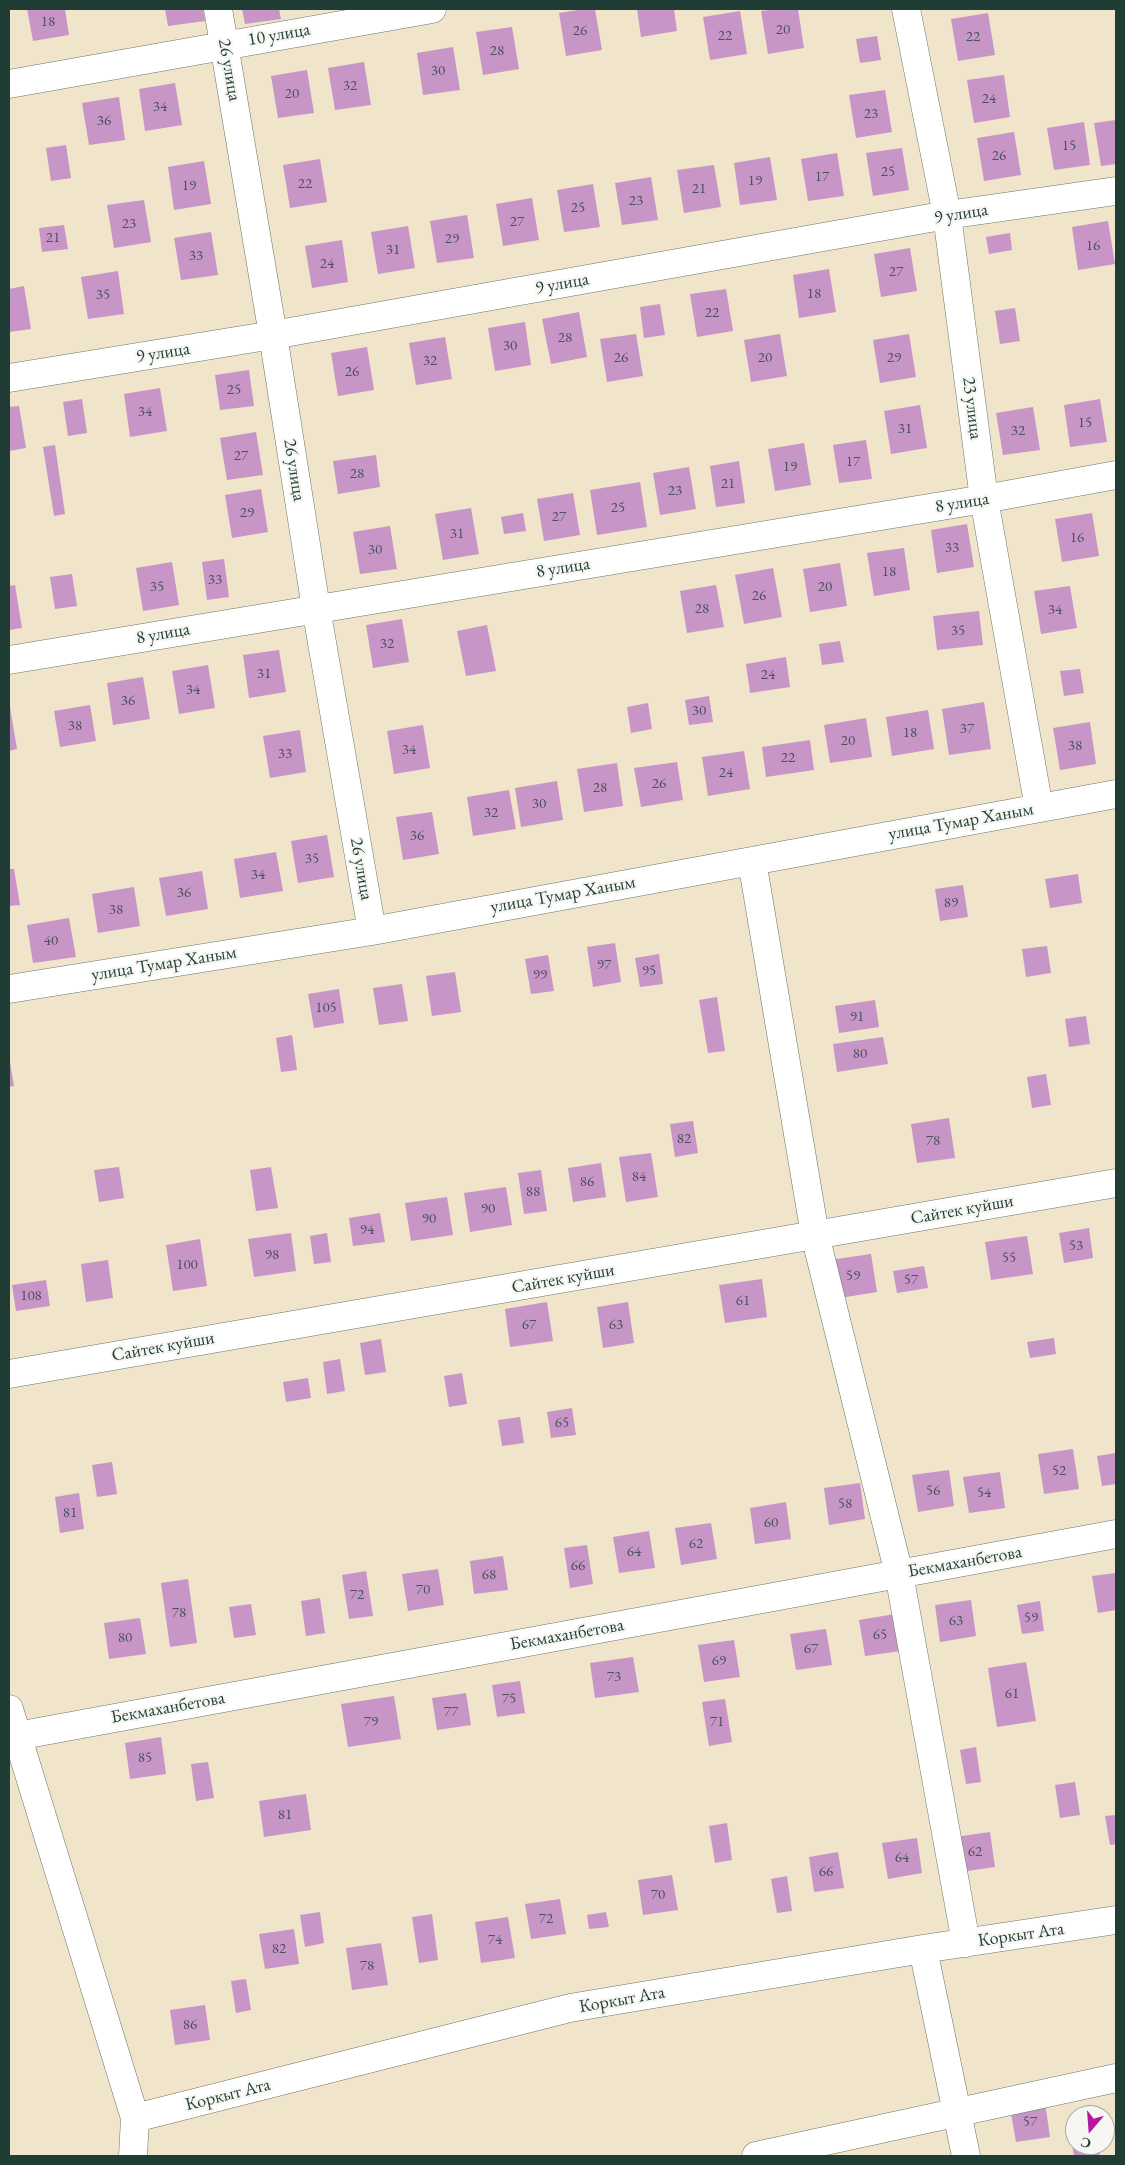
<!DOCTYPE html>
<meta charset="utf-8">
<style>
body{margin:0}
#map{position:relative;width:1125px;height:2165px;overflow:hidden;background:#f0e4cb;font-family:"EB Garamond",serif}
canvas{display:block}
.frame{position:absolute;inset:0;border:10px solid #1f3d34;pointer-events:none}
.north{position:absolute;left:1065px;top:2105px;width:50px;height:50px;box-sizing:border-box;background:#f6f6f2;border:1px solid #a0aca6;border-radius:50%;rotate:198deg;font-size:14px;font-weight:700;line-height:20px;text-align:center;color:#1f3d34}
.north::after{content:'';display:block;margin:auto;width:18px;height:22px;background:#b5179e;clip-path:polygon(50% 0,100% 100%,50% 72%,0 100%)}
</style>
<div id="map">
<canvas width="1125" height="2165"></canvas>
<div class="frame"></div>
<div class="north">С</div>
</div>
<script>
const g = document.querySelector('canvas').getContext('2d');
g.lineJoin = 'round';
function fill(path, color) { g.fillStyle = color; g.fill(path, 'evenodd'); }
const toPath = rows => new Path2D(rows.map(r => 'M' + r).join(''));
function trace(path, color, width, dash) { g.strokeStyle = color; g.lineWidth = width; g.lineCap = dash ? 'butt' : 'round'; g.setLineDash(dash || []); g.stroke(path); }
function drawText(font, color, halo, rows, align = 'center') {
  g.font = font + ' "EB Garamond",serif'; g.lineWidth = 4.5; g.setLineDash([]); g.textBaseline = 'middle'; g.strokeStyle = halo; g.fillStyle = color; for (const [text, x, y, turn = 0] of rows) {
    g.save(); g.translate(x, y); g.rotate((+turn || 0) * Math.PI / 180); g.textAlign = isNaN(turn) ? turn : align; if (halo) g.strokeText(text, 0, 0); g.fillText(text, 0, 0); g.restore();
  }
}
fill(toPath([
 [27,9,65,9,69,35,33,41],
 [165,9,203,9,205,21,168,26],
 [242,9,279,9,281,19,245,24],
 [584,9,595,9,602,50,566,56,559,13],
 [637,9,674,9,677,31,641,37],
 [778,9,798,9,804,48,768,54,761,11],
 [740,11,747,54,710,60,703,17],
 [988,13,995,55,958,61,951,19],
 [512,27,519,69,483,75,476,32],
 [877,36,881,60,860,63,856,39],
 [453,47,460,90,423,95,417,53],
 [364,62,371,105,335,110,328,68],
 [307,70,314,113,278,118,271,76],
 [1004,75,1010,117,974,123,967,80],
 [175,83,182,125,145,131,139,89],
 [885,90,892,132,856,138,849,95],
 [119,97,125,140,89,145,82,103],
 [1116,120,1116,164,1101,166,1094,123],
 [1084,122,1090,165,1054,170,1047,128],
 [1014,132,1021,175,984,181,977,138],
 [66,145,71,178,51,181,46,148],
 [902,148,909,190,873,196,866,153],
 [837,153,844,196,808,201,801,159],
 [770,157,777,200,740,205,734,163],
 [320,159,327,202,290,208,283,165],
 [204,161,211,204,174,210,168,167],
 [714,165,721,207,684,213,677,170],
 [651,177,658,220,622,225,615,183],
 [593,184,600,227,564,232,557,190],
 [532,198,539,240,503,246,496,204],
 [144,200,151,242,114,248,107,205],
 [467,215,474,258,437,263,430,221],
 [1108,221,1115,264,1078,270,1072,227],
 [64,225,68,249,42,252,39,228],
 [408,226,415,268,378,274,371,232],
 [211,232,218,275,181,280,174,238],
 [1010,233,1012,250,989,254,986,237],
 [342,240,348,282,312,288,305,246],
 [910,248,917,291,881,297,874,254],
 [829,269,836,312,799,318,793,275],
 [118,271,124,314,88,319,81,277],
 [24,286,31,329,9,332,9,289],
 [726,289,733,331,697,337,690,294],
 [660,304,665,335,644,338,640,307],
 [1015,308,1020,341,1000,344,995,311],
 [579,312,587,357,551,364,542,319],
 [525,322,531,365,495,371,488,328],
 [636,334,643,376,607,382,600,339],
 [780,334,787,376,751,382,744,340],
 [909,334,916,377,880,383,873,340],
 [445,337,452,379,416,385,409,343],
 [367,347,374,390,338,396,331,353],
 [249,370,254,406,220,410,215,375],
 [160,388,167,431,130,437,124,394],
 [82,399,87,433,68,436,63,402],
 [1100,399,1107,442,1070,447,1064,405],
 [920,405,927,448,891,454,884,411],
 [19,406,26,448,9,451,9,407],
 [1033,407,1040,450,1003,455,996,413],
 [256,432,263,475,227,480,220,438],
 [866,440,872,479,839,483,833,445],
 [804,443,811,485,775,491,768,449],
 [55,445,65,514,54,516,43,447],
 [376,455,380,487,338,494,333,461],
 [739,461,745,503,716,507,710,466],
 [689,467,696,509,660,515,653,473],
 [640,482,647,527,597,535,590,490],
 [261,489,268,532,232,538,225,495],
 [573,493,580,535,544,541,537,499],
 [471,508,479,554,443,560,435,514],
 [523,513,526,531,504,534,501,517],
 [1092,513,1099,556,1062,562,1055,519],
 [967,524,974,567,937,573,931,530],
 [390,526,397,569,360,574,353,532],
 [904,548,910,590,874,596,867,553],
 [224,559,229,597,207,600,202,562],
 [172,562,179,605,143,611,136,568],
 [840,563,847,606,810,612,803,569],
 [773,568,782,617,744,624,735,575],
 [72,574,77,606,55,609,50,577],
 [15,585,22,628,9,630,9,586],
 [716,585,724,627,687,633,680,591],
 [1070,586,1077,628,1041,634,1034,591],
 [979,611,983,645,937,650,933,616],
 [402,619,409,662,373,668,366,625],
 [487,625,496,671,466,676,457,631],
 [840,641,844,662,822,665,819,644],
 [279,650,286,692,249,698,243,655],
 [786,657,790,687,750,693,746,664],
 [208,665,215,708,179,714,172,671],
 [1080,669,1084,693,1064,696,1060,671],
 [143,677,150,719,113,725,107,683],
 [709,696,713,722,689,725,685,700],
 [984,702,991,749,949,755,942,709],
 [648,703,652,729,631,733,627,707],
 [90,705,96,741,60,747,54,711],
 [10,707,17,749,9,751,9,708],
 [928,710,934,749,892,756,886,717],
 [866,718,872,757,830,763,824,725],
 [1090,722,1096,764,1060,770,1053,728],
 [423,725,430,768,394,774,387,731],
 [300,730,306,772,270,778,263,736],
 [810,740,814,770,766,777,762,747],
 [744,751,750,789,708,796,702,757],
 [677,762,683,800,641,807,634,768],
 [617,763,623,806,584,812,577,769],
 [557,781,563,820,521,827,515,788],
 [509,790,516,829,473,836,467,797],
 [432,812,439,854,403,860,396,817],
 [327,835,334,877,298,883,291,841],
 [276,852,283,891,240,898,234,859],
 [9,869,14,869,20,905,9,906],
 [202,871,208,909,166,916,159,878],
 [1078,874,1082,903,1050,908,1045,879],
 [963,885,968,917,940,921,935,889],
 [134,887,140,926,98,933,92,894],
 [69,918,76,957,33,963,27,925],
 [615,943,621,982,593,987,587,947],
 [1047,946,1051,973,1026,977,1022,949],
 [659,954,663,984,640,987,635,958],
 [548,955,554,991,531,994,525,959],
 [455,972,461,1012,432,1016,426,976],
 [402,984,408,1021,379,1025,373,988],
 [339,989,344,1023,314,1028,308,994],
 [717,997,725,1051,708,1053,699,1000],
 [875,1000,879,1027,839,1033,835,1006],
 [1086,1016,1090,1044,1069,1047,1065,1019],
 [292,1035,297,1070,281,1072,276,1038],
 [883,1037,888,1064,837,1072,833,1044],
 [9,1056,14,1086,9,1087],
 [1046,1074,1051,1105,1032,1108,1027,1077],
 [949,1118,955,1158,917,1163,911,1124],
 [693,1121,698,1153,675,1157,670,1124],
 [651,1153,658,1197,626,1202,619,1157],
 [601,1163,606,1197,573,1202,568,1168],
 [119,1167,124,1198,99,1202,94,1170],
 [271,1167,278,1208,256,1211,250,1170],
 [541,1170,547,1211,524,1214,518,1173],
 [506,1187,512,1225,470,1232,464,1193],
 [447,1197,453,1235,411,1241,405,1203],
 [380,1213,385,1242,353,1246,349,1218],
 [1089,1228,1093,1258,1064,1263,1059,1233],
 [291,1233,296,1271,254,1277,248,1239],
 [327,1233,331,1262,314,1264,310,1236],
 [1027,1236,1033,1274,991,1280,985,1242],
 [200,1239,207,1286,173,1291,166,1245],
 [871,1254,877,1292,834,1299,829,1260],
 [108,1260,113,1298,86,1302,81,1264],
 [924,1266,928,1288,897,1293,893,1271],
 [762,1279,767,1317,725,1323,719,1285],
 [46,1280,50,1306,16,1311,12,1285],
 [547,1302,553,1341,510,1347,505,1309],
 [628,1302,634,1343,603,1348,597,1307],
 [1054,1338,1056,1354,1030,1358,1027,1342],
 [381,1339,386,1372,365,1375,360,1343],
 [340,1359,345,1391,327,1394,323,1362],
 [462,1373,467,1404,449,1407,444,1376],
 [308,1378,311,1398,286,1402,283,1382],
 [572,1408,576,1435,551,1438,547,1412],
 [520,1417,524,1443,502,1446,498,1420],
 [1073,1449,1079,1489,1044,1494,1038,1454],
 [1116,1453,1116,1484,1102,1486,1097,1456],
 [112,1462,117,1494,97,1497,92,1465],
 [949,1470,954,1506,918,1512,912,1475],
 [1000,1472,1005,1508,969,1513,963,1477],
 [860,1483,865,1519,829,1525,824,1488],
 [79,1493,84,1529,60,1533,55,1497],
 [786,1502,791,1539,755,1544,750,1508],
 [711,1523,717,1559,681,1565,675,1528],
 [649,1531,655,1568,619,1573,613,1537],
 [587,1545,593,1584,570,1588,564,1548],
 [503,1556,508,1590,474,1594,470,1561],
 [438,1569,444,1605,408,1611,402,1574],
 [366,1571,373,1616,349,1619,342,1575],
 [1116,1573,1116,1610,1098,1613,1092,1576],
 [188,1579,197,1643,170,1647,161,1583],
 [320,1598,325,1633,306,1636,301,1601],
 [971,1600,976,1636,940,1642,935,1605],
 [1040,1601,1044,1631,1022,1634,1017,1605],
 [251,1604,256,1635,234,1638,229,1607],
 [895,1614,901,1651,865,1656,859,1620],
 [140,1618,146,1654,109,1659,104,1623],
 [826,1629,832,1665,796,1670,790,1634],
 [734,1640,740,1677,704,1682,698,1645],
 [633,1657,639,1692,595,1698,590,1663],
 [1026,1662,1036,1721,997,1727,988,1668],
 [520,1681,525,1713,497,1717,492,1685],
 [466,1693,471,1725,437,1730,432,1698],
 [394,1696,401,1739,348,1747,341,1704],
 [725,1699,732,1742,709,1746,702,1702],
 [161,1737,166,1774,130,1779,125,1743],
 [976,1747,981,1782,966,1784,960,1750],
 [208,1762,214,1798,196,1801,191,1764],
 [1075,1782,1080,1815,1060,1818,1055,1785],
 [306,1794,311,1830,264,1837,259,1801],
 [1116,1815,1116,1844,1110,1845,1105,1816],
 [727,1823,732,1860,715,1863,709,1826],
 [990,1832,995,1867,960,1872,955,1837],
 [917,1838,922,1873,888,1879,882,1843],
 [838,1852,844,1888,814,1892,809,1857],
 [672,1875,678,1910,643,1915,638,1880],
 [787,1876,792,1911,777,1913,771,1879],
 [560,1899,566,1934,531,1939,525,1904],
 [320,1912,324,1943,305,1947,300,1915],
 [606,1912,609,1927,589,1929,587,1915],
 [432,1914,438,1960,419,1963,412,1917],
 [508,1917,515,1958,481,1963,475,1922],
 [294,1929,299,1964,265,1969,259,1934],
 [381,1943,388,1985,352,1990,346,1948],
 [246,1979,251,2010,236,2013,231,1981],
 [205,2005,210,2040,175,2045,170,2010],
 [1045,2102,1050,2137,1016,2142,1010,2107],
 [1075,2133,1075,2145,1098,2145,1100,2156,1074,2156,1070,2134]
]), '#c895c7');
const minor = toPath([
 [218,9,273,335,316,608,372,931],
 [906,9,947,215,984,499,1039,808],
 [9,84,432,9],
 [9,378,273,335,947,215,1116,191],
 [9,660,984,499,1116,475],
 [752,861,815,1235,899,1574,966,1943],
 [9,989,372,931,1116,794],
 [9,1374,1116,1183],
 [9,1709,135,2118,133,2156],
 [17,1736,1116,1534],
 [923,1949,966,2156],
 [135,2118,570,2008,923,1949,1116,1920],
 [756,2156,1116,2078]
]);
trace(minor, '#687769', 29);
trace(minor, '#fff', 28);
drawText('15px', '#495359', null, [
 ["18",48,22],
 ["20",783,30],
 ["26",580,31],
 ["22",725,36],
 ["22",973,37],
 ["28",497,51],
 ["30",438,71],
 ["32",350,86],
 ["20",292,94],
 ["24",989,99],
 ["34",160,107],
 ["23",871,114],
 ["36",104,121],
 ["15",1069,146],
 ["26",999,156],
 ["25",888,172],
 ["17",822,177],
 ["19",755,181],
 ["22",305,184],
 ["19",189,186],
 ["21",699,189],
 ["23",636,201],
 ["25",578,208],
 ["27",517,222],
 ["23",129,224],
 ["21",53,238],
 ["29",452,239],
 ["16",1093,246],
 ["31",393,250],
 ["33",196,256],
 ["24",327,264],
 ["27",896,272],
 ["18",814,294],
 ["35",103,295],
 ["22",712,313],
 ["28",565,338],
 ["30",510,346],
 ["26",621,358],
 ["20",765,358],
 ["29",894,358],
 ["32",430,361],
 ["26",352,372],
 ["25",234,390],
 ["34",145,412],
 ["15",1085,423],
 ["31",905,429],
 ["32",1018,431],
 ["27",241,456],
 ["17",853,462],
 ["19",790,467],
 ["28",357,474],
 ["21",728,484],
 ["23",675,491],
 ["25",618,508],
 ["29",247,513],
 ["27",559,517],
 ["31",457,534],
 ["16",1077,538],
 ["33",952,548],
 ["30",375,550],
 ["18",889,572],
 ["33",215,580],
 ["35",157,587],
 ["20",825,587],
 ["26",759,596],
 ["28",702,609],
 ["34",1055,610],
 ["35",958,631],
 ["32",387,644],
 ["31",264,674],
 ["24",768,675],
 ["34",193,690],
 ["36",128,701],
 ["30",699,711],
 ["38",75,726],
 ["37",967,729],
 ["18",910,733],
 ["20",848,741],
 ["38",1075,746],
 ["34",409,750],
 ["33",285,754],
 ["22",788,758],
 ["24",726,773],
 ["26",659,784],
 ["28",600,788],
 ["30",539,804],
 ["32",491,813],
 ["36",417,836],
 ["35",312,859],
 ["34",258,875],
 ["36",184,893],
 ["89",951,903],
 ["38",116,910],
 ["40",51,941],
 ["97",604,965],
 ["95",649,971],
 ["99",540,975],
 ["105",326,1008],
 ["91",857,1017],
 ["80",860,1054],
 ["82",684,1139],
 ["78",933,1141],
 ["84",639,1177],
 ["86",587,1182],
 ["88",533,1192],
 ["90",488,1209],
 ["90",429,1219],
 ["94",367,1230],
 ["53",1076,1246],
 ["98",272,1255],
 ["55",1009,1258],
 ["100",187,1265],
 ["59",853,1276],
 ["57",911,1280],
 ["108",31,1296],
 ["61",743,1301],
 ["67",529,1325],
 ["63",616,1325],
 ["65",562,1423],
 ["52",1059,1471],
 ["56",933,1491],
 ["54",984,1493],
 ["58",845,1504],
 ["81",70,1513],
 ["60",771,1523],
 ["62",696,1544],
 ["64",634,1552],
 ["66",578,1566],
 ["68",489,1575],
 ["70",423,1590],
 ["72",357,1595],
 ["78",179,1613],
 ["59",1031,1618],
 ["63",956,1621],
 ["65",880,1635],
 ["80",125,1638],
 ["67",811,1649],
 ["69",719,1661],
 ["73",614,1677],
 ["61",1012,1694],
 ["75",509,1699],
 ["77",451,1712],
 ["79",371,1722],
 ["71",717,1722],
 ["85",145,1758],
 ["81",285,1815],
 ["62",975,1852],
 ["64",902,1858],
 ["66",826,1872],
 ["70",658,1895],
 ["72",546,1919],
 ["74",495,1940],
 ["82",279,1949],
 ["78",367,1966],
 ["86",190,2025],
 ["57",1030,2122]
]);
drawText('18px', '#1f3d34', '#f6f6f2', [
 ["10 улица",279,35,-10],
 ["26 улица",229,70,80],
 ["9 улица",961,214,-9],
 ["9 улица",562,284,-10],
 ["9 улица",163,353,-9],
 ["23 улица",972,408,83],
 ["26 улица",294,470,81],
 ["8 улица",962,503,-9],
 ["8 улица",563,568,-9],
 ["8 улица",163,634,-10],
 ["улица Тумар Ханым",961,822,-10],
 ["26 улица",361,869,80],
 ["улица Тумар Ханым",563,895,-10],
 ["улица Тумар Ханым",164,964,-9],
 ["Сайтек куйши",962,1210,-10],
 ["Сайтек куйши",563,1279,-10],
 ["Сайтек куйши",163,1347,-10],
 ["Бекмаханбетова",965,1562,-10],
 ["Бекмаханбетова",567,1635,-10],
 ["Бекмаханбетова",168,1708,-10],
 ["Коркыт Ата",1021,1935,-8],
 ["Коркыт Ата",622,2000,-10],
 ["Коркыт Ата",228,2095,-14]
]);
</script>
